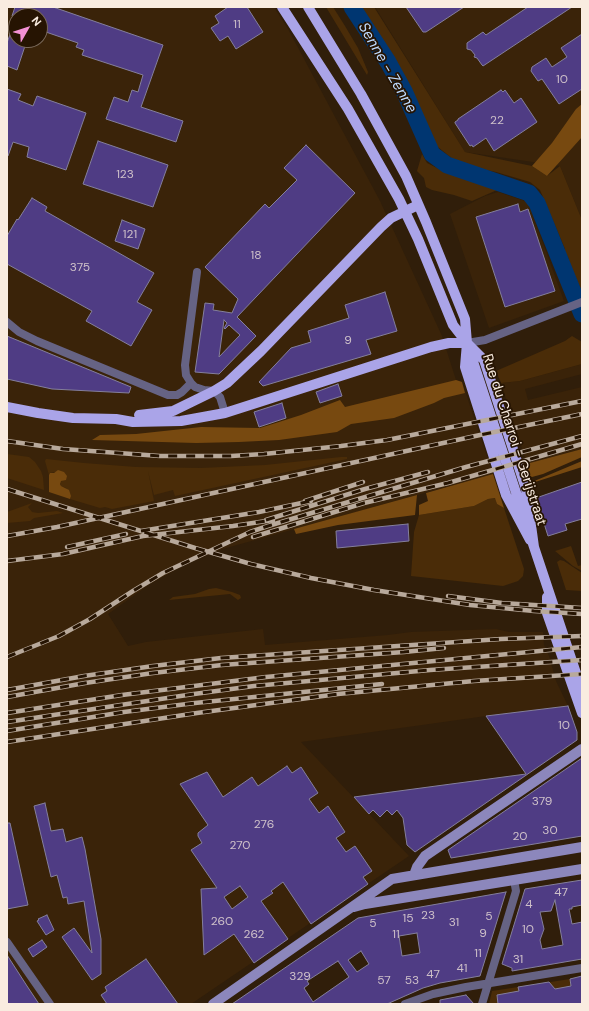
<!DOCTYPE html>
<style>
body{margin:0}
#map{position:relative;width:589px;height:1011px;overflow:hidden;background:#301e0a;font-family:"DM Sans",sans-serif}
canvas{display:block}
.frame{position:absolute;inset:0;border:8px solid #f9ece0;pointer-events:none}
.north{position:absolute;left:8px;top:8px;width:40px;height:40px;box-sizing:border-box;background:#261402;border:1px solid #7a6a5b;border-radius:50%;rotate:51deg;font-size:11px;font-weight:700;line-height:16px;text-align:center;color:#f9ece0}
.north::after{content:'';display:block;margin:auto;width:14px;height:18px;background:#f391d5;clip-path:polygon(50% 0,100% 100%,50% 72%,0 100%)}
</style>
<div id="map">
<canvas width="589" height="1011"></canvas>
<div class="frame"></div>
<div class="north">N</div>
</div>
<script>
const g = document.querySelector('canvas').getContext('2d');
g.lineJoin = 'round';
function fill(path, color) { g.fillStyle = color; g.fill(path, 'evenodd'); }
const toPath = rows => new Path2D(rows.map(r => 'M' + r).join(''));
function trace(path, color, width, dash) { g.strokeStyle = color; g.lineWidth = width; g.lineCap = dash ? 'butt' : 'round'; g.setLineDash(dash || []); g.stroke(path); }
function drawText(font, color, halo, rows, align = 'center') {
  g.font = font + ' "DM Sans",sans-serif'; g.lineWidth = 3.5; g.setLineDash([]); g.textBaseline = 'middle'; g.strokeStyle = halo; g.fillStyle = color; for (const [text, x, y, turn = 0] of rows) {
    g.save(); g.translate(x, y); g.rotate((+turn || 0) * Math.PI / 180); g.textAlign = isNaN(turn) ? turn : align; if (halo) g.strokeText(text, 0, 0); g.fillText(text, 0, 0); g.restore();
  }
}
fill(toPath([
 [7,7,274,7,288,29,380,201,442,336,456,380,462,382,493,474,219,550,186,564,150,584,108,614,128,646,146,642,263,629,265,645,388,635,411,632,496,629,509,632,543,632,544,645,549,656,556,681,568,706,486,716,301,742,409,856,191,1004,7,1004],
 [16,16,40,16,40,40,16,40],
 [375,7,582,7,582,220,560,166,465,152],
 [498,192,528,202,564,301,489,328,450,214,485,196],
 [582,364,582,374,525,389,528,400,582,387,582,449,527,464,501,383,520,381]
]), '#3a2309');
fill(toPath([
 [326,7,333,7,345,26,358,48,368,72,367,75],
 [358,7,374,7,465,152,532,166,547,176,560,166,582,220,582,292,571,267,568,257,564,251,565,249,540,190,530,182,496,172,460,165,433,143,416,100],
 [422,154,427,163,441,170,461,177,528,196,526,200,497,190,472,201,454,195,432,190,426,187,424,178,417,171],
 [572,336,582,342,582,364,520,381,501,383,496,371,565,341],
 [7,454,29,457,35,462,41,471,43,477,44,490,7,478],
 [341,457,347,457,347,459,175,496,173,490,154,495,148,471,154,501,112,509,105,507,100,508,70,499,71,496,66,488,61,486,60,482,63,480,56,472,50,473,49,475,45,461,46,459,84,463,136,467,201,468,265,465],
 [496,498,497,504,504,508,524,569,523,576,518,581,503,586,411,576,414,532,419,515,474,506,488,499],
 [32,503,28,507,32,512,38,513,57,511,63,513,34,518,30,521,7,523,7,512],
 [571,546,578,566,582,565,582,571,573,566,555,551],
 [560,560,564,561,582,573,582,591,566,590,557,562],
 [216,588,232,592,240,595,241,598,238,600,230,594,169,600,173,597,195,594,209,589],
 [570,979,575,1004,489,1004,492,991]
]), '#4a2c08');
fill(toPath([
 [582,104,582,137,547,176,532,166,552,143,576,109],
 [456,380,462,382,465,393,444,398,434,403,394,418,351,424,337,432,279,440,239,442,196,443,92,440,100,435,136,434,201,427,260,428,301,415,340,400,345,407],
 [582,449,582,457,543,474,532,477,528,475,526,464],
 [582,461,582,467,532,483,532,482],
 [58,470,64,472,67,476,66,480,61,481,60,484,61,486,69,490,71,496,70,499,49,492,49,475,50,473,54,473],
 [493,474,504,508,497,504,495,498,488,499,474,506,419,515,419,505,428,501,426,493],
 [417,495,415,515,338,525,296,534,294,529]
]), '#774910');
trace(toPath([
 [352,7,388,62,404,91,432,154,447,165,529,193,537,203,582,314]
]), '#003671', 17);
const building = toPath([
 [15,7,53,7,163,45,141,107,183,121,176,142,106,119,114,97,128,102,132,90,138,92,143,75,82,55,84,50,76,47,78,43,40,30,40,16,12,16,15,7],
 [228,7,247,7,263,32,236,49,228,36,220,41,211,28,219,23,215,16,228,7],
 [406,7,464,7,426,32,423,32,406,7],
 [528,7,572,7,483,66,482,65,477,58,474,57,475,55,471,50,467,49,467,43,483,32,486,35,528,7],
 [15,20,16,20,16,40,26,43,17,70,7,66,7,43,15,20],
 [582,34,582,89,559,104,542,79,538,81,531,71,532,67,546,58,552,67,567,57,561,48,582,34],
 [7,89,21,94,18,100,33,106,37,96,86,113,66,170,27,157,29,147,13,142,8,156,7,156,7,89],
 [501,90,503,92,505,90,514,103,521,98,537,122,494,151,486,138,473,147,472,145,470,146,455,123,455,122,458,120,458,119,501,90],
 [98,141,168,165,153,207,83,184,98,141],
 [306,145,355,193,237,317,256,336,219,374,195,372,205,303,214,304,213,310,232,313,238,299,205,267,265,204,269,208,297,180,284,168,306,145],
 [224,320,227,323,224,328,225,329,229,325,240,335,219,357,224,320],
 [32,198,47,207,45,211,154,273,137,302,152,310,131,346,86,321,92,311,7,264,7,236,17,219,18,220,32,198],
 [518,204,520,212,528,209,555,291,505,307,476,217,518,204],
 [122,220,145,229,138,249,115,241,122,220],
 [385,292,397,331,366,340,371,354,263,386,259,382,291,348,311,342,308,331,349,318,345,305,385,292],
 [7,336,131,387,129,393,52,389,7,379,7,336],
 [338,384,342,396,320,403,316,392,338,384],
 [282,403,286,418,259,427,254,412,282,403],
 [582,482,582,519,565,524,567,530,548,536,536,498,582,482],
 [408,524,409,541,337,548,336,531,408,524],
 [568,706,577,732,577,740,415,852,407,845,403,818,397,810,392,815,387,810,380,817,373,810,369,814,354,797,526,774,486,716,568,706],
 [582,758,582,836,451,858,448,850,582,758],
 [287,766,292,773,301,767,318,793,309,799,319,813,328,806,345,832,336,838,346,852,355,846,372,871,363,877,368,884,311,924,283,882,271,891,273,893,261,901,288,939,254,963,234,934,204,955,201,889,217,888,191,850,202,843,198,836,198,833,208,825,180,784,207,772,223,797,252,777,258,786,287,766],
 [240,886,248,897,232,909,224,897,240,886],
 [45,803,51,831,63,829,66,842,82,837,85,849,101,939,101,974,92,980,62,937,74,928,92,953,84,901,68,904,67,897,63,898,57,875,51,877,34,806,45,803],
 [7,823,10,823,28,905,7,909,7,823],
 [582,880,582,905,572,907,572,909,569,909,572,924,582,922,582,959,512,971,512,968,502,964,525,889,582,880],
 [555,900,563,945,542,949,540,940,544,929,540,912,551,911,555,900],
 [506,892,480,976,440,983,423,988,387,1004,232,1004,358,918,506,892],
 [417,933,420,953,402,956,399,936,417,933],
 [361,951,369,964,357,972,348,960,361,951],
 [338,961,349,977,313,1002,304,988,309,984,307,981,338,961],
 [47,915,54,930,46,935,37,921,39,920,38,919,47,915],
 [42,940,47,947,33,957,28,949,42,940],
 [7,955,27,986,39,1004,7,1004,7,955],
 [146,959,178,1004,107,1004,101,995,107,991,105,987,146,959],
 [582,976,582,1004,498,1004,497,995,519,991,518,987,549,982,555,989,571,986,570,979,582,976],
 [466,995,474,1004,440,1004,440,1000,466,995]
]);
fill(building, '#4f3c84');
trace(building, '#847f9c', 1);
trace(toPath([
 [197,272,185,365,186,375,191,383,195,387,204,390,214,391,220,397,225,413],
 [7,322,19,332,37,341,168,395,177,395,182,392,191,383],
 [467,343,485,340,582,302],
 [7,942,50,1004],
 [405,1004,433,994,466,987,582,968],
 [482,1004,516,891,514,880]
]), '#666384', 8);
trace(toPath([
 [414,875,417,867,425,856,582,749],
 [354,907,365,904,582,869],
 [213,1004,392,879,582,847]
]), '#8c87bc', 10);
trace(toPath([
 [282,7,348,109,399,199,418,239,453,325,467,343,484,360,526,489,534,547],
 [308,7,361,94,406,176,426,222,465,319,467,343,465,367,506,495,530,540],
 [468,346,525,520],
 [7,407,38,413,73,418,116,419,133,422,181,421,225,413,431,347,449,343,467,343],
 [139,415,173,411,214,391,227,383,261,351,381,227,391,218,418,205],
 [532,541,582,691],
 [547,597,547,613,582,713]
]), '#aaa4e8', 10);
const rail = toPath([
 [7,441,63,449,160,456,231,456,264,454,341,446,387,440,582,401],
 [7,489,195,548,251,564,311,578,374,590,470,605,534,611,582,614],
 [305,501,363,482],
 [266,520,365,489,428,472],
 [141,531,259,512,311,501],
 [7,536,57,527,480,435,582,414],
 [253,537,364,503,448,483,582,444],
 [67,547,126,534],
 [7,561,63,554,143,536,233,526,273,520],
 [448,596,502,603,582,608],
 [7,657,59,636,90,619,133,591,163,573,250,532,268,526,466,467,582,436],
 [7,690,84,676,153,666,221,658,501,639,582,636],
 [7,697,85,683,153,673,222,665,404,652,444,648],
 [7,713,122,695,266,677,582,647],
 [7,722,194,694,254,686,430,670,582,660],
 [7,731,124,712,195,703,382,684],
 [7,742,197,713,338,694,474,681,582,674]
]);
trace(rail, '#b8a99b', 4.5);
trace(rail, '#261402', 3, [9]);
drawText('12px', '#cec0c9', null, [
 ["11",237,25],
 ["10",562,80],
 ["22",497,121],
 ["123",125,175],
 ["121",130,235],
 ["18",256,256],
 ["375",80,268],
 ["9",348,341],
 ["10",564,726],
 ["379",542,802],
 ["276",264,825],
 ["30",550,831],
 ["20",520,837],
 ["270",240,846],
 ["47",561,893],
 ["4",529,905],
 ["23",428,916],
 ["5",489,917],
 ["15",408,919],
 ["260",222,922],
 ["31",454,923],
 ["5",373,924],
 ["10",528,930],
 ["9",483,934],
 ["262",254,935],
 ["11",396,935],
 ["11",478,954],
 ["31",518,960],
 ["41",462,969],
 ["47",433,975],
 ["329",300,977],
 ["57",384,981],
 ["53",412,981]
]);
drawText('14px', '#f9ece0', '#261402', [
 ["Rue du Charroi - Gerijstraat",514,440,72]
]);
drawText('italic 15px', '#bfdbff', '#261402', [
 ["Senne - Zenne",387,68,60]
]);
</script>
